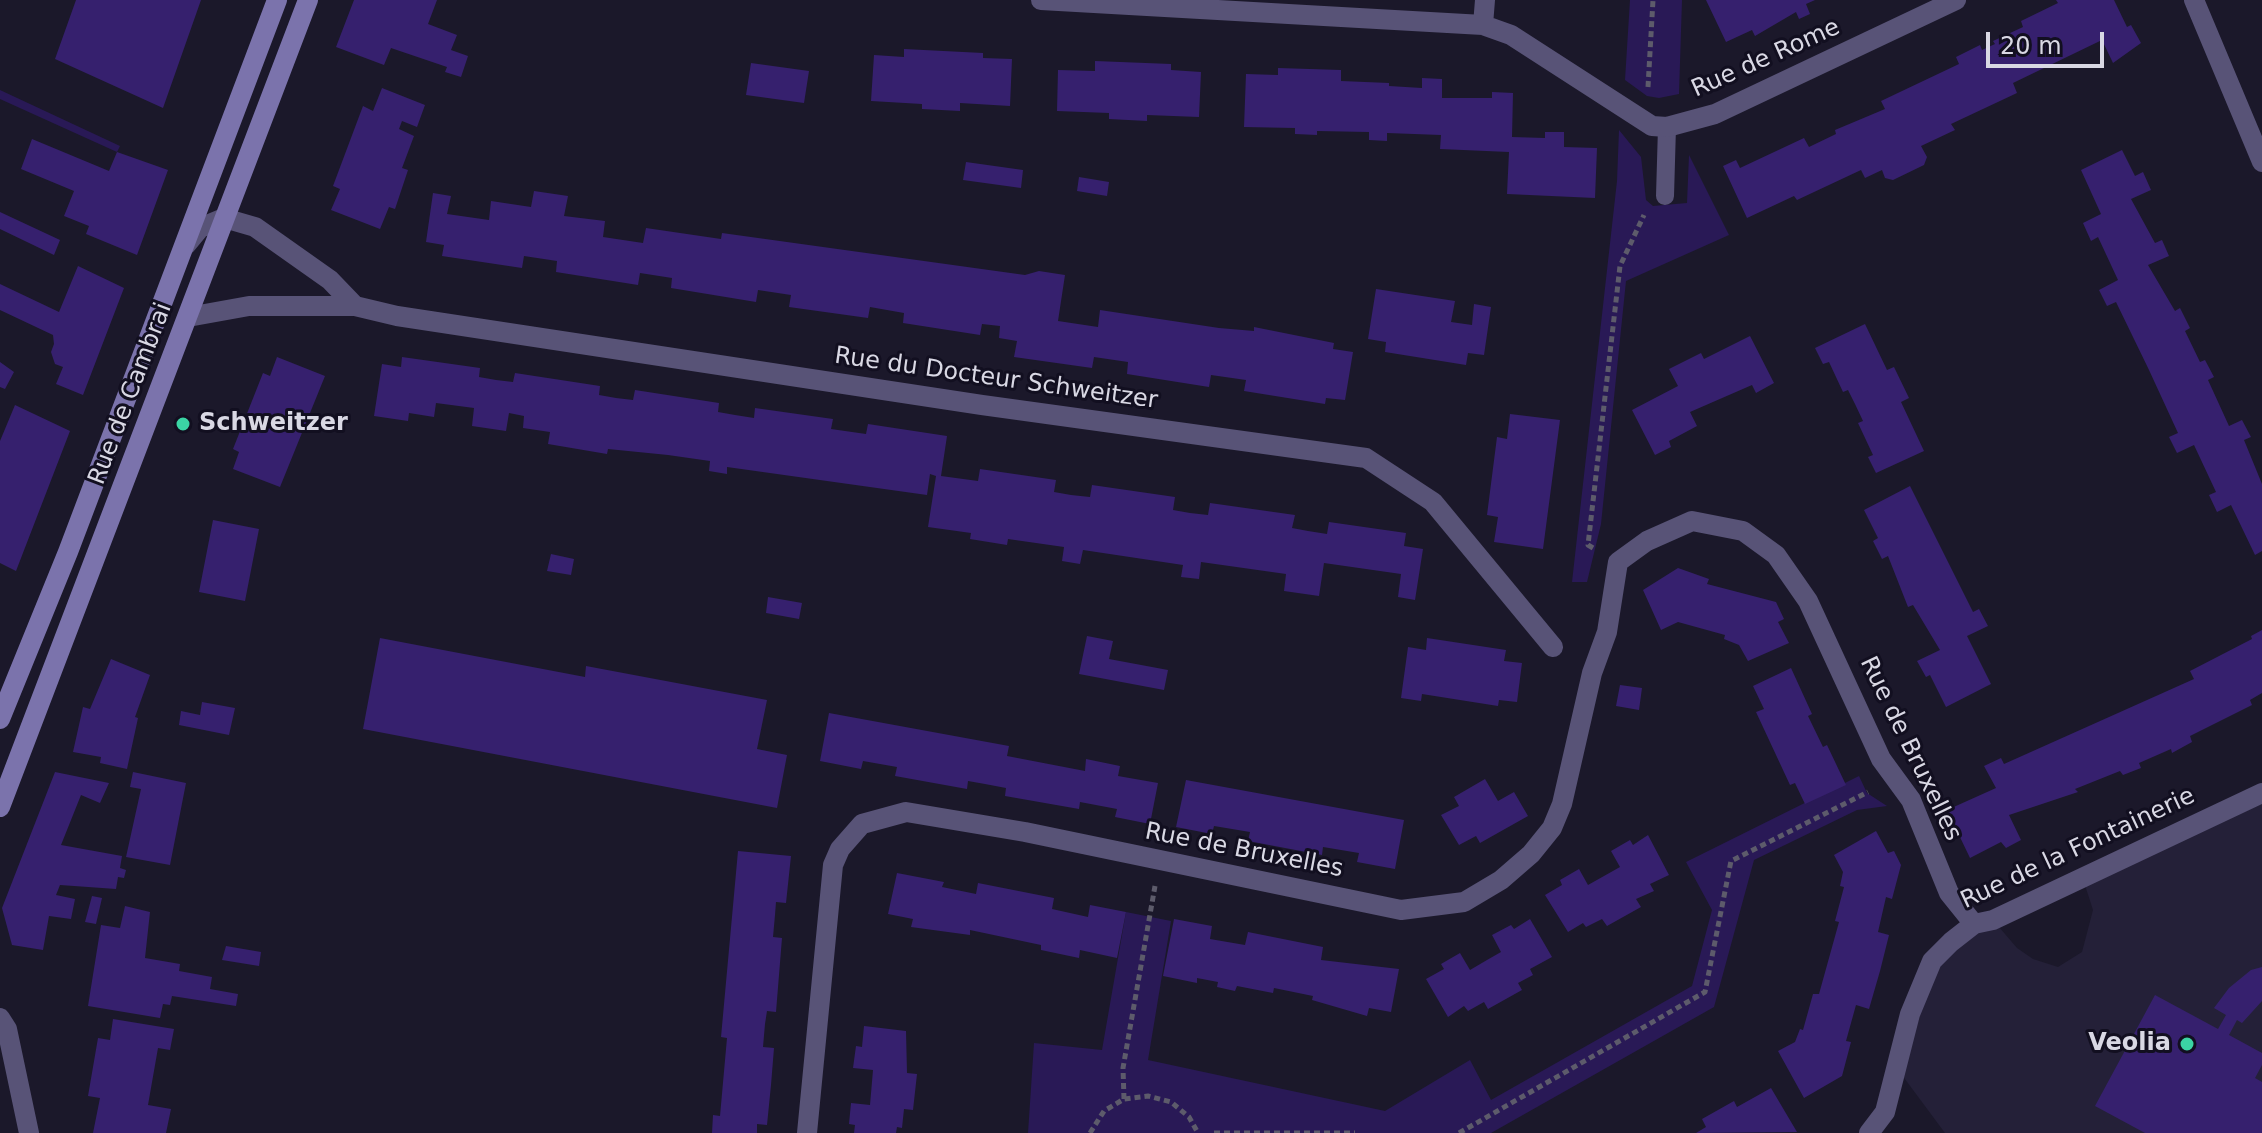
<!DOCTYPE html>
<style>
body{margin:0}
#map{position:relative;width:2262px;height:1133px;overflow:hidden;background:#1b182a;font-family:"DejaVu Sans",sans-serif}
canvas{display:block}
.scale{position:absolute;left:1986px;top:32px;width:118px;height:36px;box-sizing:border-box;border:4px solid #d9d8e4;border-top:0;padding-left:10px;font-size:24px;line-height:28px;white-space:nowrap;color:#d9d8e4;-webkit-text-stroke:6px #120f20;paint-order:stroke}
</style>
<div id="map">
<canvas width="2262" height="1133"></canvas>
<div class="scale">20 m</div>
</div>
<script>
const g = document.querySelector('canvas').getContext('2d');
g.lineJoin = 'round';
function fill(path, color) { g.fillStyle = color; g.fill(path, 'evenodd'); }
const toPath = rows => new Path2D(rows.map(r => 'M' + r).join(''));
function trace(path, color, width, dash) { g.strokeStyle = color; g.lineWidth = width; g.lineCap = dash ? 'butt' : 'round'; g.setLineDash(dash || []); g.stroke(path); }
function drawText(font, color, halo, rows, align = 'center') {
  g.font = font + ' "DejaVu Sans",sans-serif'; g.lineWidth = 6; g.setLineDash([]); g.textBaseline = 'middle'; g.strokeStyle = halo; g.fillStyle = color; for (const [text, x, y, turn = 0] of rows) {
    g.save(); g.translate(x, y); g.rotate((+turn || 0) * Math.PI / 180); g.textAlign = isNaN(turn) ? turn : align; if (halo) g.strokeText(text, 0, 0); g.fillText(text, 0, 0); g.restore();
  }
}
fill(toPath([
 [2262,793,2262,1133,1945,1133,1896,1067,1932,961,1993,920,2017,948,2033,959,2058,967,2082,952,2093,910,2083,879]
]), '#242038');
fill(toPath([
 [1630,0,1682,0,1679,94,1659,98,1647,96,1625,80],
 [0,90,120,146,117,152,0,99],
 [1619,130,1641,157,1646,200,1653,206,1687,203,1689,155,1729,235,1626,281,1601,524,1587,582,1572,582,1617,181],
 [1859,776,1867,793,1887,806,1857,810,1754,860,1714,1007,1491,1133,1028,1133,1034,1043,1102,1050,1126,912,1171,921,1148,1060,1385,1111,1470,1060,1491,1100,1692,986,1712,910,1686,862]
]), '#291956');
fill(toPath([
 [76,0,201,0,163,108,55,59],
 [354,0,437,0,428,24,457,35,451,50,468,56,461,77,445,72,447,67,391,48,384,65,336,47],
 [1706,0,1815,0,1806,4,1810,14,1799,19,1796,12,1755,36,1752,30,1726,42],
 [2056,0,2114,0,2127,27,2131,25,2141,43,2113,63,2102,40,2013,83,2017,93,1951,124,1955,130,1921,146,1927,157,1924,165,1893,180,1885,178,1882,170,1865,178,1861,170,1797,200,1794,196,1747,218,1723,166,1736,160,1740,168,1804,138,1809,147,1836,134,1835,130,1885,109,1881,101,1959,64,1956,57,1980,45,1982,50,1995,44,1993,41,2023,27,2021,21,2058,3],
 [904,49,983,53,983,58,1012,59,1010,106,960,103,960,111,922,109,922,104,871,101,874,55,904,57],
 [1095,61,1171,64,1171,70,1201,72,1199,117,1147,115,1147,121,1109,119,1109,113,1057,111,1058,70,1095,71],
 [751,63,809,71,804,103,746,95],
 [1278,68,1341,70,1341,81,1389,83,1389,86,1422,88,1422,78,1442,79,1442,98,1492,98,1492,92,1513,93,1512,137,1545,138,1545,132,1564,132,1564,147,1597,148,1595,198,1507,194,1509,152,1440,149,1441,135,1387,133,1387,141,1369,140,1369,132,1317,131,1317,135,1295,134,1295,128,1244,127,1246,74,1278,75],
 [382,88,425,105,417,127,402,121,399,129,414,136,402,168,408,170,395,209,389,207,380,229,331,210,340,189,333,186,363,106,373,111],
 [32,139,109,171,117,152,168,170,137,255,86,234,89,226,64,216,74,191,21,169],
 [2122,150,2135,176,2143,172,2151,190,2131,199,2155,243,2162,240,2169,256,2148,265,2175,311,2180,308,2190,328,2185,331,2200,362,2205,360,2214,377,2208,380,2229,426,2242,420,2251,437,2244,440,2262,484,2262,551,2255,555,2231,505,2217,512,2209,495,2216,492,2194,445,2177,453,2169,437,2178,433,2149,370,2116,302,2107,306,2099,290,2118,280,2098,237,2091,241,2083,223,2101,214,2081,170],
 [966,162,1023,170,1021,188,963,180],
 [1079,177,1109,182,1107,196,1077,191],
 [534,191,568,196,564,216,605,221,603,237,643,243,646,228,721,239,722,233,1025,275,1039,271,1065,275,1058,321,1098,327,1100,310,1219,328,1254,331,1254,327,1334,343,1333,349,1353,352,1345,400,1326,398,1325,404,1244,391,1246,380,1211,375,1209,387,1127,374,1128,362,1094,357,1092,368,1014,357,1017,341,999,338,1000,326,982,324,980,335,903,323,904,313,870,307,868,318,789,307,791,295,758,290,756,302,671,288,672,278,640,273,638,285,556,272,557,261,524,256,522,268,442,256,444,245,426,242,433,193,451,196,447,214,489,220,491,201,531,207],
 [0,212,60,240,54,255,0,229],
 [78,266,124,288,83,395,56,384,63,367,55,364,51,352,54,344,53,335,0,310,0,284,59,312],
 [1376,289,1455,301,1451,322,1472,325,1474,304,1491,307,1484,355,1468,353,1466,365,1385,352,1386,342,1368,339],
 [1865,324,1887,370,1894,367,1909,398,1901,402,1924,451,1876,473,1868,457,1873,455,1858,423,1863,421,1855,404,1848,390,1843,392,1829,362,1823,364,1815,348],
 [1750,336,1774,383,1756,393,1752,385,1690,412,1697,426,1669,441,1671,447,1655,455,1632,410,1678,386,1669,369,1701,353,1704,359],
 [277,357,325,376,280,487,233,469,239,452,233,449,263,373,270,376],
 [402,357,480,368,479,377,496,380,513,382,515,373,600,386,599,395,616,398,633,400,635,390,719,403,718,412,735,415,754,418,755,408,833,419,831,429,866,434,868,424,947,436,941,476,978,481,980,469,1056,480,1054,492,1071,495,1090,497,1092,485,1175,497,1173,510,1190,513,1208,515,1210,503,1295,515,1292,528,1308,531,1327,534,1329,522,1406,533,1404,546,1423,549,1415,600,1398,597,1401,574,1324,563,1319,596,1284,591,1286,574,1201,562,1199,579,1181,577,1183,565,1083,550,1080,564,1062,561,1064,547,1008,539,1007,545,970,539,971,533,928,527,936,476,930,474,927,495,727,467,727,474,709,471,710,461,668,455,608,449,607,454,548,444,550,432,523,428,524,416,509,413,506,431,472,426,474,408,436,403,434,417,409,413,408,421,374,416,382,364,401,367],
 [0,362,14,372,5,389,0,387],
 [15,405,70,431,16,571,0,563,0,441],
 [1510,414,1560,420,1543,549,1494,542,1498,517,1487,515,1497,437,1507,439],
 [1910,486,1973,612,1979,609,1988,626,1967,636,1991,684,1946,707,1930,675,1926,677,1917,661,1940,650,1913,605,1908,607,1888,556,1882,559,1873,541,1878,538,1864,510],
 [213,520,259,529,245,601,199,592],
 [551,554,574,559,571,575,547,571],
 [1678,568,1709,579,1707,584,1776,602,1784,619,1778,622,1789,643,1748,661,1739,645,1724,639,1725,635,1678,622,1661,630,1643,590],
 [768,597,802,603,799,619,766,613],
 [2262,630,2262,693,2250,700,2252,705,2190,736,2192,742,2172,753,2171,749,2139,763,2141,768,2123,775,2120,771,2075,789,2078,792,2009,815,2021,840,2006,848,2001,842,1970,858,1947,810,1996,788,1984,766,2001,758,2004,764,2194,679,2190,671,2252,639,2251,636],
 [1087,636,1113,641,1109,659,1168,670,1164,690,1079,674],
 [380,638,585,677,586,666,767,700,757,749,787,755,777,808,363,729],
 [1427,638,1506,650,1504,661,1522,663,1517,702,1499,700,1498,706,1422,694,1421,701,1401,698,1408,647,1426,650],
 [111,659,150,675,135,717,138,718,127,769,100,763,101,757,73,752,83,707,90,709],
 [1791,668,1812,714,1808,716,1823,747,1827,745,1846,785,1805,804,1795,783,1790,785,1756,712,1764,709,1753,686],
 [1620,685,1642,688,1639,710,1616,706],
 [202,702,235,708,229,735,179,725,181,711,200,715],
 [829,713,1009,746,1007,756,1085,771,1086,759,1120,766,1118,776,1158,783,1150,824,1115,817,1117,809,1080,802,1079,809,1005,796,1006,788,985,784,968,781,967,789,895,776,897,767,863,761,861,769,820,761],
 [55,772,109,783,100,803,81,795,61,845,122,856,120,868,126,870,124,878,118,877,116,889,60,885,56,895,75,899,71,919,49,916,43,950,12,945,2,908],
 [133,772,186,783,170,865,126,857,141,789,130,787],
 [1485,779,1498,801,1514,792,1528,816,1480,843,1476,836,1459,845,1441,815,1459,806,1454,797],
 [1186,780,1404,820,1395,869,1357,862,1359,853,1323,847,1322,855,1248,841,1250,832,1214,826,1212,834,1176,827],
 [1876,831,1888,853,1894,851,1901,865,1892,899,1886,897,1878,932,1889,935,1880,971,1869,1009,1856,1005,1846,1041,1851,1042,1842,1076,1804,1098,1778,1051,1795,1042,1800,1029,1803,1030,1813,994,1819,994,1839,922,1835,921,1844,887,1840,886,1843,872,1834,855],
 [1648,835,1669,875,1650,884,1654,891,1636,899,1641,907,1607,926,1602,919,1586,927,1583,923,1568,932,1545,895,1562,885,1560,880,1579,869,1588,885,1620,867,1611,851,1630,840,1633,845],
 [738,851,791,856,786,903,776,902,775,915,773,937,782,938,776,1012,767,1011,765,1024,763,1047,774,1048,771,1085,767,1125,757,1124,757,1133,712,1133,713,1115,720,1116,727,1038,721,1037],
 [897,873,944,882,942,887,976,894,978,883,1054,898,1052,909,1088,917,1090,905,1126,912,1117,958,1080,950,1079,958,1041,950,1041,945,970,930,970,935,911,927,913,919,888,914],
 [92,896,102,898,96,924,85,922],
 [125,906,150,912,145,958,180,964,179,971,212,977,210,989,238,994,236,1006,172,996,170,1005,163,1004,160,1018,88,1006,101,925,120,928],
 [1174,919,1212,926,1210,939,1245,945,1248,932,1323,947,1321,960,1399,969,1391,1012,1369,1008,1367,1016,1312,1000,1313,996,1274,988,1273,993,1237,986,1235,991,1217,987,1218,982,1197,978,1197,983,1163,976],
 [1530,919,1552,957,1530,969,1533,975,1518,983,1522,990,1488,1009,1484,1002,1468,1011,1464,1006,1448,1017,1426,979,1444,969,1441,964,1460,953,1470,970,1487,960,1501,952,1492,935,1511,925,1514,929],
 [226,946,261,952,259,966,222,960],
 [2262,967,2262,1001,2242,1023,2237,1020,2229,1035,2262,1053,2262,1065,2255,1078,2262,1082,2262,1133,2145,1133,2095,1106,2155,995,2218,1029,2226,1015,2214,1008,2229,988,2251,970],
 [113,1019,174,1029,170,1050,158,1048,148,1105,171,1109,166,1133,93,1133,100,1098,88,1096,98,1038,110,1040],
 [864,1026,906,1031,907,1073,917,1074,913,1110,904,1109,902,1128,897,1127,896,1133,854,1133,855,1125,849,1124,851,1103,870,1105,873,1070,853,1068,856,1046,862,1047],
 [1771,1088,1797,1132,1696,1133,1706,1127,1702,1119,1734,1101,1737,1107]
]), '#36206e');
trace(toPath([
 [1648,87,1653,0],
 [1593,548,1588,545,1620,266,1644,215],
 [1124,1099,1123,1068,1155,886],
 [1090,1133,1104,1111,1124,1099,1148,1096,1171,1102,1189,1117,1198,1133],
 [1214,1133,1355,1133],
 [1459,1133,1705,992,1731,861,1868,792]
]), '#5d5b6b', 5, [6, 4]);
trace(toPath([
 [1665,196,1667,127]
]), '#585377', 18);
trace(toPath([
 [1041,0,1483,25,1511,35,1652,126,1667,127,1715,114,1956,0],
 [2194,0,2262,162],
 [1483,25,1485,0],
 [186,245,200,228,224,218,255,227,330,280,355,306],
 [188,317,249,306,355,306,397,316,982,405,1366,458,1433,502,1553,647],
 [0,1018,7,1029,29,1133],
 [807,1133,833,865,840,849,862,824,906,812,1025,832,1401,910,1464,902,1501,880,1531,854,1552,828,1562,804,1592,673,1607,632,1618,562,1647,541,1692,521,1743,531,1776,555,1808,601,1881,759,1911,800,1949,893,1974,924],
 [1869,1133,1885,1112,1910,1014,1932,961,1951,942,1974,924,1993,920,2262,793]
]), '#585377', 20);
trace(toPath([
 [0,719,68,552,277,0],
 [0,807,308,0]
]), '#7b73ac', 20);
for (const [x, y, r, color] of [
 [183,424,8,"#3bd4a4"],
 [2187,1044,8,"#3bd4a4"]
]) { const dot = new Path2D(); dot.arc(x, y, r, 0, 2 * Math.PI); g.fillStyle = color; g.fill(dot); trace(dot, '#120f20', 3); }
drawText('24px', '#d9d8e4', '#120f20', [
 ["Rue de Rome",1766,59,-24],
 ["Rue du Docteur Schweitzer",996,379,8],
 ["Rue de Cambrai",131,394,-69],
 ["Rue de Bruxelles",1910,749,64],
 ["Rue de la Fontainerie",2078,849,-25],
 ["Rue de Bruxelles",1244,851,11]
]);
drawText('bold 24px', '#d9d8e4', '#120f20', [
 ["Schweitzer",199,424],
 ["Veolia",2171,1044,"right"]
], 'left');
</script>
